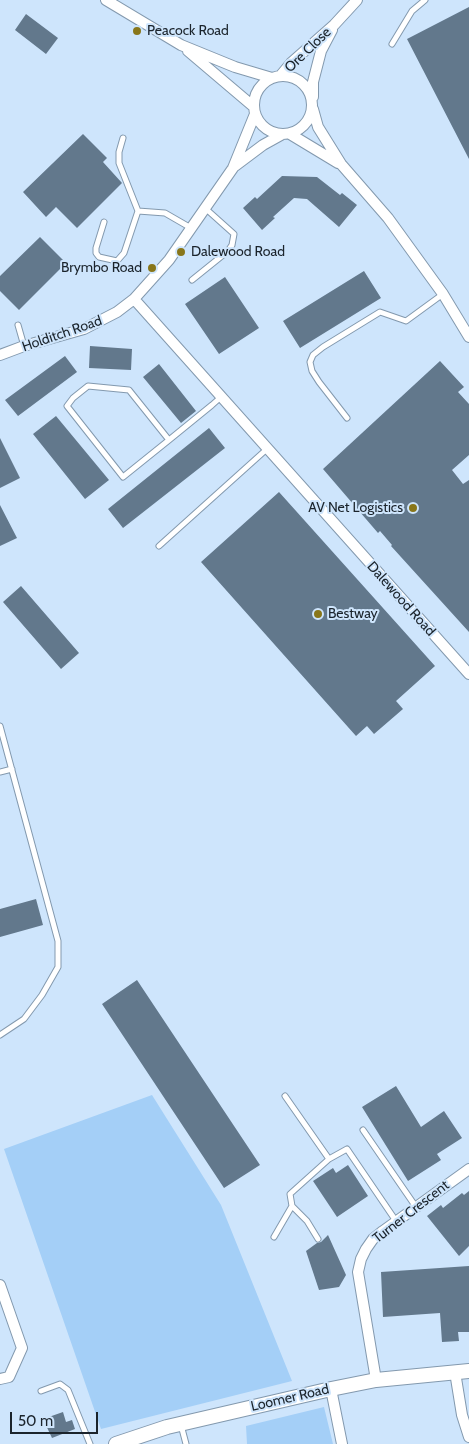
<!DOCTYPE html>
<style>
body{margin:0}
#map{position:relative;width:469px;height:1444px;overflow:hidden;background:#cee5fc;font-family:Cabin,sans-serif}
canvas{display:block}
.scale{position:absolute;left:10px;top:1412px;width:88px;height:22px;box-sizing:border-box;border:2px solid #1b242c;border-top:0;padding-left:6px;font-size:15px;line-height:18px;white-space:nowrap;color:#1b242c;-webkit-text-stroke:4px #cee5fc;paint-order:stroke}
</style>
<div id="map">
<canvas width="469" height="1444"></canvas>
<div class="scale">50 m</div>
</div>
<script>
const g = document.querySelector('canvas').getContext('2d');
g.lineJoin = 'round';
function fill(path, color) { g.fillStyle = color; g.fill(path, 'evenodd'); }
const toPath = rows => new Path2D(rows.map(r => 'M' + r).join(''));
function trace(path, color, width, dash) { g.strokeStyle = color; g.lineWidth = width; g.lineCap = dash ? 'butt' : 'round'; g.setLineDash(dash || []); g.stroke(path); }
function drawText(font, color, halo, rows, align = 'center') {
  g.font = font + ' Cabin,sans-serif'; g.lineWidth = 4; g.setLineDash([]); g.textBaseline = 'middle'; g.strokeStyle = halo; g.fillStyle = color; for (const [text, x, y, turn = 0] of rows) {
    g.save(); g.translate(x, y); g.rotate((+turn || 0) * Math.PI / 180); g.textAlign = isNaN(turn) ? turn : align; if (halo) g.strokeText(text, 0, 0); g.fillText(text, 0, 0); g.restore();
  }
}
fill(toPath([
 [152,1095,221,1205,292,1381,101,1429,4,1149],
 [324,1407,333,1444,247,1444,246,1426]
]), '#a4cff7');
fill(toPath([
 [469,7,469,159,407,39],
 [26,14,58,38,46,54,15,30],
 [83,134,107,158,103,162,122,183,77,228,56,207,46,217,23,192],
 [282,176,317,177,340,195,342,193,357,205,339,227,307,199,294,198,273,217,275,218,262,230,243,208,255,197,257,199],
 [40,237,66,263,19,310,0,291,0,276],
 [364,271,381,298,300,348,283,321],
 [225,277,259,328,219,354,185,304],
 [90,346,132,349,131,370,89,368],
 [65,356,77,372,18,416,5,400],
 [440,361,464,387,458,392,469,404,469,455,452,470,463,484,469,480,469,632,391,546,392,545,380,531,378,533,323,469],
 [159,364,196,411,181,423,143,377],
 [56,416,109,480,85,499,33,434],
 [209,428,225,448,123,528,108,509],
 [0,438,20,478,0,488],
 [279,492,435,666,396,701,403,709,374,734,367,726,356,736,201,562],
 [0,505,17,538,0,546],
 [21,586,79,653,61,669,3,602],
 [36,899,43,925,0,937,0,909],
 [137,980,260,1165,224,1188,102,1004],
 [396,1086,421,1127,444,1111,462,1138,437,1154,441,1160,408,1181,362,1107],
 [348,1165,368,1196,337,1217,313,1181,333,1168,336,1173],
 [469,1191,469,1246,459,1256,427,1216,441,1205,443,1208,462,1193,464,1195],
 [328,1235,346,1275,339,1287,319,1290,306,1251,317,1243,321,1242],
 [469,1266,469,1332,458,1332,459,1341,442,1342,440,1313,383,1317,381,1272],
 [63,1412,66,1422,72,1420,75,1429,52,1438,43,1419]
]), '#62788c');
const service = toPath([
 [392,44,412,11,425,0],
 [138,211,165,213,191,228],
 [104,222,96,248,96,253,99,257,117,261,124,253,138,211,119,163,119,152,123,138],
 [192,280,228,251,232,245,234,234,205,208],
 [18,325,24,346],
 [347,418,319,382,312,371,310,362,313,355,323,347,380,312,406,321,443,294],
 [169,440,129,390,88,386,73,398,67,406,123,477,169,440,212,405,221,397],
 [159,546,268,448],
 [0,726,58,941,58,967,42,995,24,1019,0,1035],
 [0,772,12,769],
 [285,1096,329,1159],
 [363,1130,416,1207],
 [292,1206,307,1221,318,1239],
 [274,1237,292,1206,290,1194,329,1159,347,1149,396,1221],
 [41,1391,60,1384,68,1390,90,1444],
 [181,1425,186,1444]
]);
const minor = toPath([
 [106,0,181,45,235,67,272,78],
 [188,51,254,107],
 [281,75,291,63,334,25,357,0],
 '254 105a29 29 0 1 1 58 0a29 29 0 1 1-58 0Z',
 [313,97,313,82,321,51,332,30],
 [313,109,318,127,341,164,388,218,443,294,469,337],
 [290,134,338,163],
 [235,166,263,145,281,135],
 [134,299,469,674],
 [0,355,24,346,84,329,117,312,134,299,169,260,233,168,255,114],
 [0,1285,22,1348,9,1377,0,1379],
 [455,1372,462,1415,469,1437],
 [376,1380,358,1272,361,1259,366,1249,373,1239,383,1231,469,1169],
 [331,1389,342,1444]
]);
const tertiary = toPath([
 [116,1444,167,1427,331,1389,376,1380,469,1371]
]);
trace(service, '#8399ae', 7);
trace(minor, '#8399ae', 12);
trace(tertiary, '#8399ae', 16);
trace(service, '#fff', 5);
trace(minor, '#fff', 10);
trace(tertiary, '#fff', 14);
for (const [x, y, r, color] of [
 [137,31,5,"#88761a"],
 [181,252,5,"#88761a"],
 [152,268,5,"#88761a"],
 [413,508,5,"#88761a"],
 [318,614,5,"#88761a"]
]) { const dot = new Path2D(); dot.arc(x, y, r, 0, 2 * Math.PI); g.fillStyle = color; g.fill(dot); trace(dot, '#cee5fc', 2); }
drawText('14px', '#1b242c', '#cee5fc', [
 ["Peacock Road",147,31],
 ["Dalewood Road",191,252],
 ["Brymbo Road",142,268,"right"],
 ["AV Net Logistics",403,508,"right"],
 ["Bestway",328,614]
], 'left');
drawText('14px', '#1b242c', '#cee5fc', [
 ["Ore Close",308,50,-44],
 ["Holditch Road",62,334,-19],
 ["Dalewood Road",401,599,48],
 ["Turner Crescent",411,1212,-38],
 ["Loomer Road",290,1398,-13]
]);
</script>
